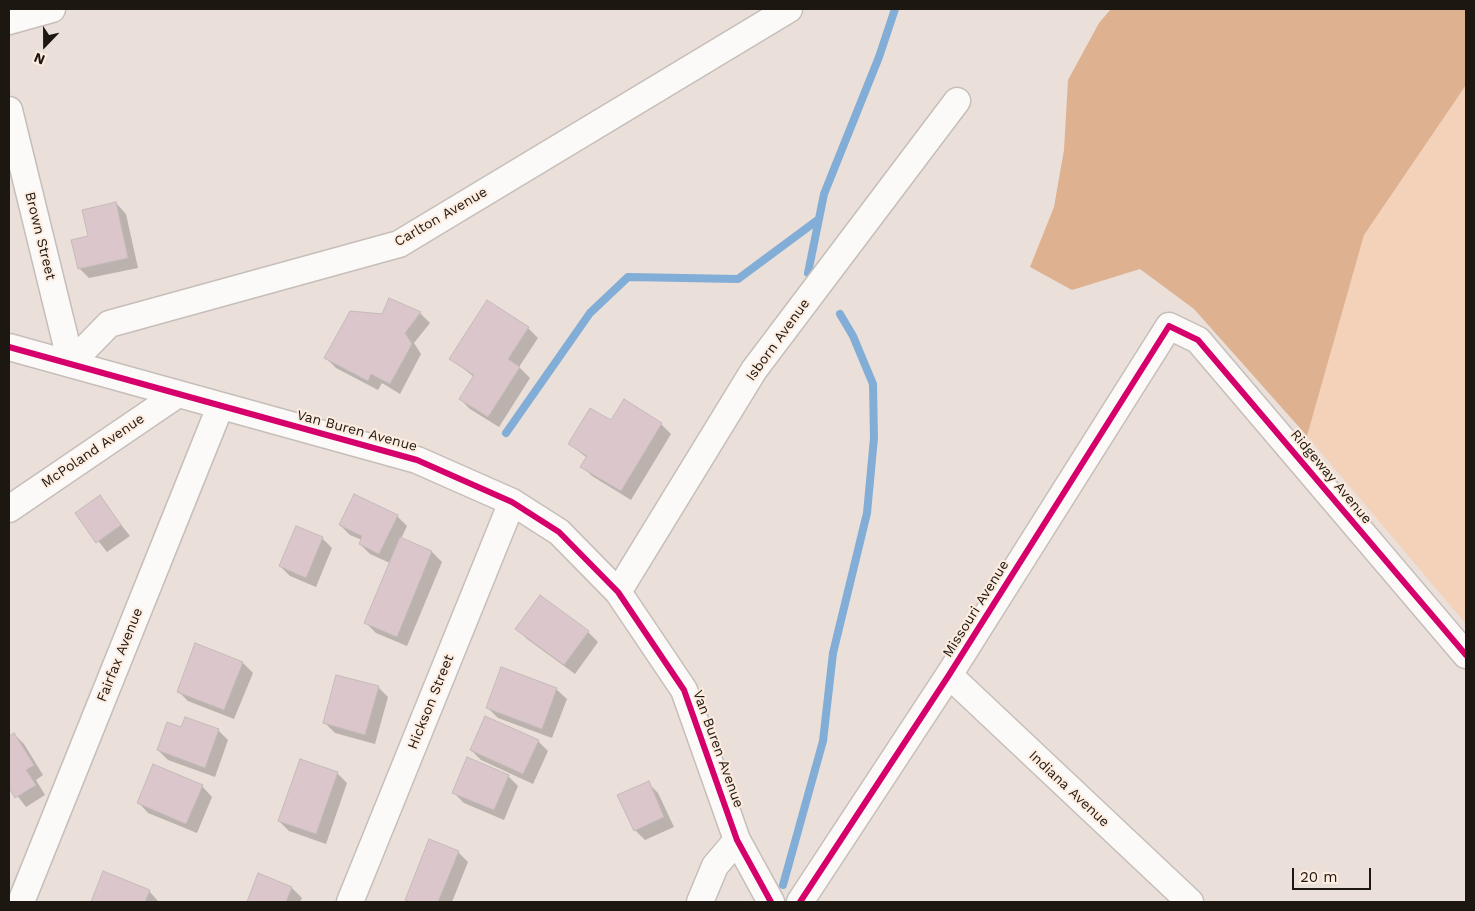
<!DOCTYPE html>
<style>
body{margin:0}
#map{position:relative;width:1475px;height:911px;overflow:hidden;background:#eadfd9;font-family:"Work Sans",sans-serif}
canvas{display:block}
.frame{position:absolute;inset:0;border:10px solid #1d1712;pointer-events:none}
.north{position:absolute;left:20px;top:20px;width:50px;height:50px;-webkit-text-stroke:4px #feecdf;paint-order:stroke;rotate:202deg;font-size:14px;font-weight:700;line-height:20px;text-align:center;color:#1d1712}
.north::after{content:'';display:block;margin:auto;width:18px;height:22px;background:#1d1712;clip-path:polygon(50% 0,100% 100%,50% 72%,0 100%)}
.scale{position:absolute;left:1292px;top:868px;width:79px;height:22px;box-sizing:border-box;border:2px solid #1d1712;border-top:0;padding-left:6px;font-size:15px;line-height:18px;white-space:nowrap;color:#1d1712;-webkit-text-stroke:4px #feecdf;paint-order:stroke}
</style>
<div id="map">
<canvas width="1475" height="911"></canvas>
<div class="frame"></div>
<div class="north">N</div>
<div class="scale">20 m</div>
</div>
<script>
const g = document.querySelector('canvas').getContext('2d');
g.lineJoin = 'round';
function fill(path, color) { g.fillStyle = color; g.fill(path, 'evenodd'); }
const toPath = rows => new Path2D(rows.map(r => 'M' + r).join(''));
function trace(path, color, width, dash) { g.strokeStyle = color; g.lineWidth = width; g.lineCap = dash ? 'butt' : 'round'; g.setLineDash(dash || []); g.stroke(path); }
function drawText(font, color, halo, rows, align = 'center') {
  g.font = font + ' "Work Sans",sans-serif'; g.lineWidth = 4; g.setLineDash([]); g.textBaseline = 'middle'; g.strokeStyle = halo; g.fillStyle = color; for (const [text, x, y, turn = 0] of rows) {
    g.save(); g.translate(x, y); g.rotate((+turn || 0) * Math.PI / 180); g.textAlign = isNaN(turn) ? turn : align; if (halo) g.strokeText(text, 0, 0); g.fillText(text, 0, 0); g.restore();
  }
}
fill(toPath([
 [1466,85,1466,624,1307,436,1364,235]
]), '#f4d1b9');
fill(toPath([
 [1111,9,1466,9,1466,85,1364,235,1307,436,1194,309,1140,269,1072,290,1030,267,1054,207,1064,150,1068,80,1099,23]
]), '#deb190');
fill(toPath([
 [116,203,126,214,138,268,89,278,79,268,89,237],
 [389,300,420,313,430,323,414,343,421,354,400,394,382,383,378,390,336,368,326,358,383,316],
 [528,328,538,338,519,367,530,378,499,427,470,409,460,399,474,377,451,359],
 [611,422,661,424,671,434,631,500,592,476,582,466,587,458,570,444],
 [99,497,130,536,107,552,77,514],
 [397,516,407,526,401,539,432,552,442,562,407,646,376,633,366,623,390,563,370,554,360,544,362,540,350,535,340,525],
 [322,538,332,548,316,587,290,576,280,566],
 [540,597,588,632,598,642,575,674,527,639,517,629],
 [196,645,243,663,253,673,234,719,188,701,178,691],
 [378,687,388,697,375,744,335,733,324,722],
 [556,689,567,699,552,738,498,718,488,708],
 [182,729,218,730,228,740,215,777,168,760,158,750],
 [14,734,24,744,43,775,36,780,45,795,26,807,9,785,9,738],
 [538,741,548,751,533,784,481,760,471,750],
 [337,773,347,783,326,844,289,831,279,821],
 [508,776,518,786,504,820,464,803,454,793],
 [648,783,658,793,674,827,645,840,635,830],
 [202,786,212,797,197,833,148,813,138,802],
 [458,852,468,862,452,902,409,902,407,900],
 [104,873,149,891,159,902,92,902],
 [259,875,292,888,302,898,300,902,248,902]
]), '#0003');
trace(toPath([
 [808,273,824,194,879,57,895,9],
 [506,433,590,313,628,277,738,279,819,219],
 [783,885,823,741,833,653,867,513,874,438,873,384,853,336,840,314]
]), '#82add6', 8);
const building = toPath([
 [116,202,128,258,78,269,71,240,88,236,82,210,116,202],
 [389,298,421,312,405,333,412,344,390,384,371,374,368,381,324,358,350,311,382,314,389,298],
 [487,300,529,327,508,359,520,367,488,417,459,399,474,375,449,359,487,300],
 [624,399,662,423,621,491,580,467,587,456,568,444,590,408,611,420,624,399],
 [354,494,398,515,379,554,359,544,362,536,339,525,354,494],
 [100,495,121,525,96,543,75,513,100,495],
 [296,526,323,537,306,578,279,566,296,526],
 [400,537,432,551,397,637,364,623,400,537],
 [540,595,589,631,564,665,515,629,540,595],
 [195,643,243,662,224,710,177,692,195,643],
 [501,667,557,688,542,729,486,708,501,667],
 [336,675,379,686,365,735,323,723,336,675],
 [485,716,539,740,523,774,470,750,485,716],
 [185,717,219,729,205,768,157,750,167,722,181,727,185,717],
 [14,733,34,765,26,770,36,785,15,798,9,788,9,736,14,733],
 [467,757,509,775,494,810,452,793,467,757],
 [300,759,338,772,316,834,278,821,300,759],
 [153,764,203,785,186,824,137,803,153,764],
 [649,781,664,817,634,831,617,795,649,781],
 [429,839,459,851,438,902,411,902,405,900,429,839],
 [103,871,150,890,145,902,91,902,103,871],
 [258,873,292,887,286,902,247,902,258,873]
]);
fill(building, '#dbc6cc');
trace(building, '#c4baba', 1);
const minor = toPath([
 [9,21,52,9],
 [9,110,71,363],
 [9,347,417,460,512,502,559,532,618,592,684,690,737,840,771,902],
 [71,363,109,324,399,244,789,9],
 [9,509,178,394],
 [618,592,754,370,957,101],
 [949,675,1190,902],
 [21,902,220,407],
 [350,902,512,502],
 [700,902,715,866,737,840],
 [800,902,949,675,1169,326,1198,340,1466,655]
]);
trace(minor, '#c6beb9', 29);
trace(minor, '#fcfaf9', 26);
trace(toPath([
 [9,347,417,460,512,502,559,532,618,592,684,690,737,840,771,902],
 [800,902,949,675,1169,326,1198,340,1466,655]
]), '#d6006c', 6);
drawText('14px', '#1d1712', '#feecdf', [
 ["Carlton Avenue",441,217,-30],
 ["Brown Street",40,236,76],
 ["Isborn Avenue",778,340,-54],
 ["Van Buren Avenue",357,431,15],
 ["McPoland Avenue",93,451,-34],
 ["Ridgeway Avenue",1331,477,50],
 ["Missouri Avenue",976,609,-58],
 ["Fairfax Avenue",120,655,-68],
 ["Hickson Street",431,702,-68],
 ["Van Buren Avenue",718,749,70],
 ["Indiana Avenue",1069,789,43]
]);
</script>
